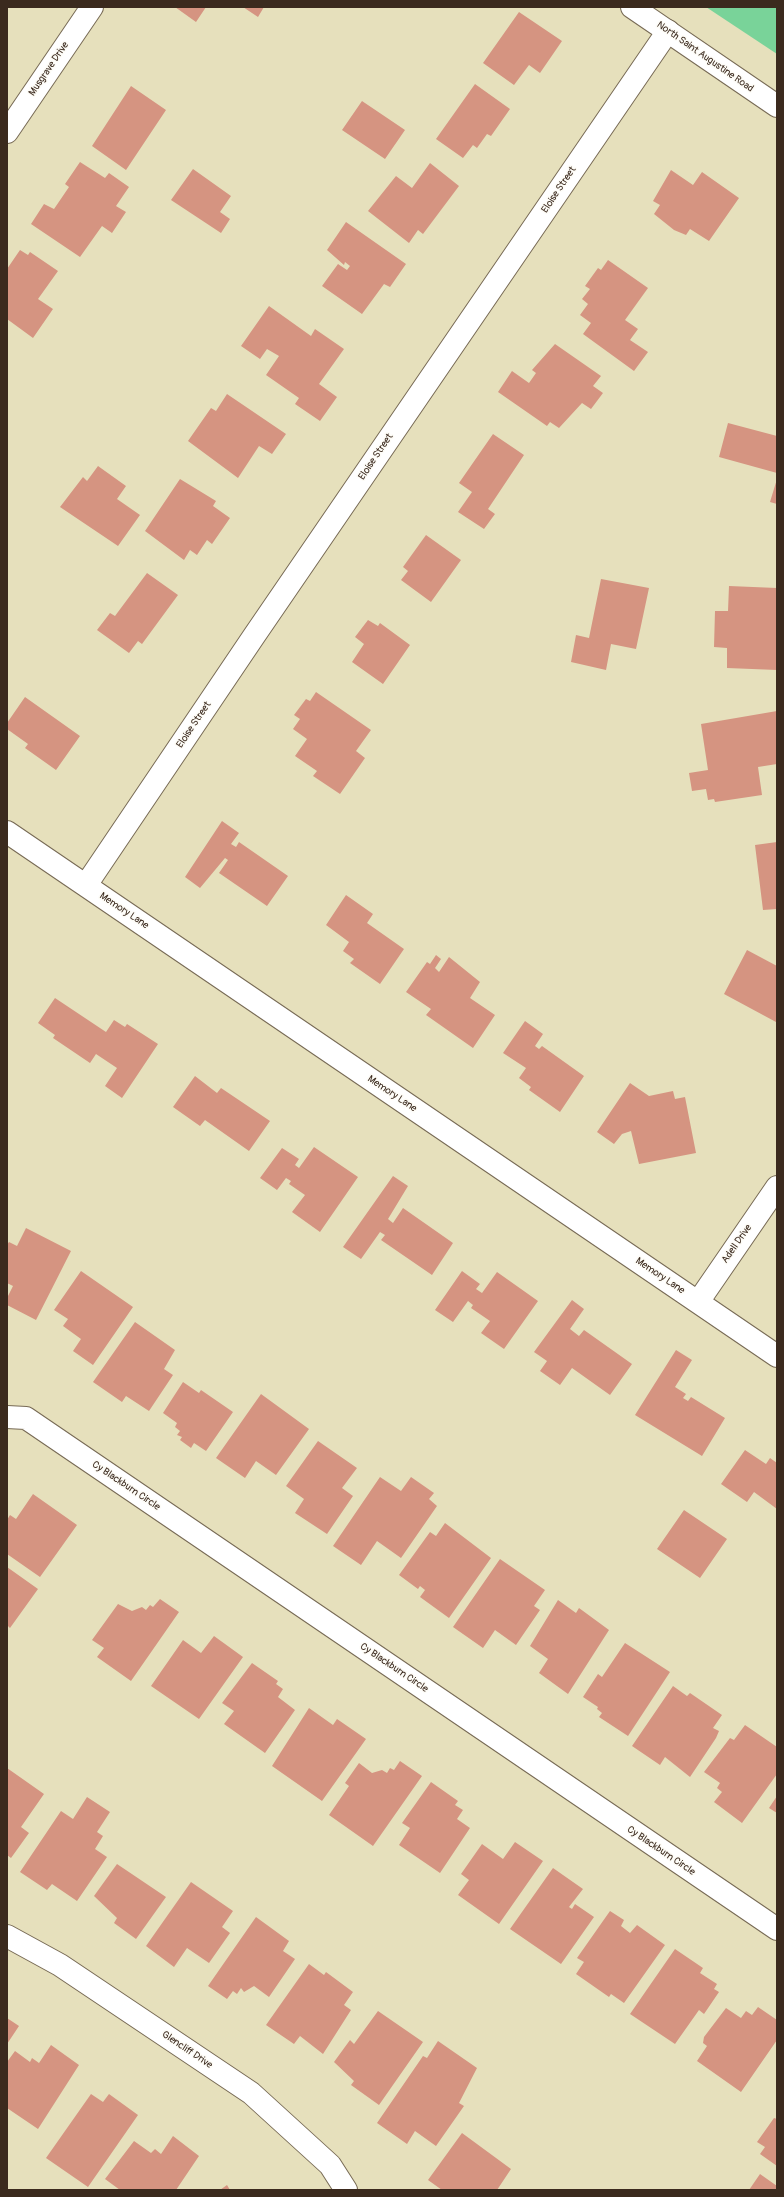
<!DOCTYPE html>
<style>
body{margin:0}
#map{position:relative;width:784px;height:2197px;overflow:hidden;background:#e6e0bc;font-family:Pangolin,sans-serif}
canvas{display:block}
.frame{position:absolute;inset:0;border:8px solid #3b2a1e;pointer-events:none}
</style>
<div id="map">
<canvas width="784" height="2197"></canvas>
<div class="frame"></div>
</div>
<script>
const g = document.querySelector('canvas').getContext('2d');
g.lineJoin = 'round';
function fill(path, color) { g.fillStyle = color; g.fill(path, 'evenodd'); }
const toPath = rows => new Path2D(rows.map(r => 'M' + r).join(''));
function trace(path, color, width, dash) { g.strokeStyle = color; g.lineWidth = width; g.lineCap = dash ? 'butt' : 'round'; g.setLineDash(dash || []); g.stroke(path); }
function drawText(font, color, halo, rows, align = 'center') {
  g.font = font + ' Pangolin,sans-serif'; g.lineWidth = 3; g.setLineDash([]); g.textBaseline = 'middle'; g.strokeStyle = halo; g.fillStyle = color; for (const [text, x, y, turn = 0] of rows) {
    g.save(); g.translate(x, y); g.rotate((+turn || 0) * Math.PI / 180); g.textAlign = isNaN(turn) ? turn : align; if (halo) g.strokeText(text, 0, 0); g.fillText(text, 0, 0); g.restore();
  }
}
fill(toPath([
 [706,7,777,7,777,54]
]), '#79d399');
fill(toPath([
 [175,7,206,7,196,22],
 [243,7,264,7,258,17],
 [519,12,562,41,540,73,529,65,514,85,483,63],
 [475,84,510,109,491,136,487,134,477,148,473,145,463,158,436,139],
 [131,86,166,110,126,170,92,146],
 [362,101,405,130,385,159,342,130],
 [80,162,105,178,109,173,129,187,116,206,126,212,112,233,102,226,80,257,31,224,44,204,54,209,69,187,65,184],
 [430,163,459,186,423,234,418,230,409,243,368,211,396,176,412,188],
 [193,169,231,196,220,212,230,219,221,233,171,200],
 [671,170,693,185,702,172,739,198,709,241,690,229,686,235,674,230,654,214,660,205,653,201],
 [346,222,406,264,390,287,384,284,362,314,322,286,338,264,347,270,350,266,345,262,344,265,327,250],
 [20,250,28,255,30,252,58,271,38,299,53,309,33,338,7,319,7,269],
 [608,260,648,288,625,320,638,329,630,340,648,352,634,371,583,334,591,323,580,315,588,304,582,299,590,289,585,286,598,268,601,270],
 [269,306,311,336,315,329,344,349,319,384,337,397,320,421,295,404,299,398,266,375,279,356,267,349,260,359,241,346],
 [555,344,601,376,593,386,603,393,591,409,582,403,559,428,550,422,547,426,498,392,512,371,529,383,536,373,532,370],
 [227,394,286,434,272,454,259,446,238,478,188,441,211,408,216,411],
 [728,423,777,436,777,473,719,457],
 [493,434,524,455,488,509,495,514,484,529,458,512,472,492,459,483],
 [98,466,126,486,117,499,140,515,118,546,60,507,83,477,87,481],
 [180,479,216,501,213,506,230,518,212,544,207,540,197,555,190,550,184,560,145,531],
 [777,479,777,504,770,502],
 [426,535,461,560,431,602,401,580,408,571,403,567],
 [147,573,178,595,142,644,138,641,129,653,97,630,110,613,115,616],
 [601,579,649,588,636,649,611,644,606,670,571,662,576,635,589,638],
 [729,586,777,588,777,670,727,668,727,648,714,647,715,611,728,611],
 [368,620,378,626,380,623,410,645,383,684,352,662,364,644,355,637],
 [316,692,371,730,356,751,365,758,340,794,313,776,317,771,295,756,307,739,293,729,300,719,294,715,306,699,310,701],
 [25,697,80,736,56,770,25,748,28,744,7,729,7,723],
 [777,711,777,764,758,767,762,795,715,802,714,799,708,800,706,789,692,791,689,773,708,770,701,724],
 [222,821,239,833,231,844,236,847,239,842,288,876,267,906,219,873,228,860,225,858,200,888,185,877],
 [777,842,777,909,763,910,755,845],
 [346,895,373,914,367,923,404,949,380,984,350,963,354,959,343,951,349,942,326,925],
 [747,950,777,966,776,1022,724,994],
 [436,955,441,959,435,968,439,972,449,957,480,982,470,998,495,1015,473,1048,426,1015,431,1009,406,992,427,962,430,964],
 [55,998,106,1032,114,1020,125,1027,127,1024,158,1044,122,1098,105,1086,117,1068,96,1054,90,1063,53,1038,55,1035,38,1023],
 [525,1021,543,1034,535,1046,539,1049,542,1046,584,1076,560,1112,529,1090,531,1087,519,1078,526,1068,503,1053],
 [195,1076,217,1093,221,1088,270,1121,249,1151,205,1120,200,1126,173,1107],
 [630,1083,649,1096,673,1091,675,1099,685,1097,696,1153,639,1164,631,1131,622,1134,614,1144,597,1132],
 [314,1147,358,1177,320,1232,292,1212,305,1195,289,1184,291,1181,286,1178,277,1190,260,1178,282,1148,299,1159,295,1165,299,1168],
 [393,1176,408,1186,388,1219,393,1223,403,1208,453,1243,432,1275,381,1240,385,1235,380,1232,361,1259,343,1247],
 [26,1228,71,1251,36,1320,7,1305,7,1298,13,1286,7,1283,7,1245,9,1242,17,1246],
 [81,1271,133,1307,93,1365,73,1351,81,1339,63,1326,68,1319,54,1310],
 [462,1271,480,1284,476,1289,482,1293,497,1272,538,1301,504,1349,481,1333,490,1321,471,1308,473,1305,468,1301,453,1322,435,1310],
 [572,1300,584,1309,570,1329,579,1336,584,1330,632,1364,610,1395,572,1368,560,1385,540,1371,547,1361,534,1352],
 [135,1322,175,1350,164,1369,173,1375,149,1411,126,1396,122,1402,93,1382],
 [676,1350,692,1360,675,1387,686,1394,683,1398,688,1401,691,1397,725,1418,702,1456,635,1415],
 [183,1382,199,1393,201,1390,233,1412,206,1451,194,1443,191,1448,180,1440,182,1437,177,1435,180,1431,175,1427,177,1423,163,1413],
 [261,1394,309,1429,276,1475,256,1461,245,1478,216,1458],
 [318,1441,357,1468,342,1488,353,1496,327,1534,295,1513,304,1499,286,1486],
 [745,1450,766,1464,770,1458,777,1463,777,1509,754,1492,747,1502,721,1484],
 [380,1477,401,1491,411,1477,434,1493,429,1499,437,1506,401,1558,377,1541,361,1565,333,1546],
 [33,1494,77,1525,40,1577,7,1554,7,1520,10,1515,16,1519],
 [684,1510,727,1539,700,1578,657,1549],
 [445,1523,491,1558,449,1618,420,1597,425,1590,420,1586,418,1589,399,1575,430,1532,436,1536],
 [500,1559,545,1590,534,1606,540,1610,516,1645,495,1630,483,1648,453,1627],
 [7,1567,38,1589,10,1628,7,1625],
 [160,1599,179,1612,131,1681,97,1657,104,1648,92,1640,118,1604,132,1611,142,1607,146,1610,150,1605,153,1607],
 [558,1600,576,1613,579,1608,609,1630,568,1694,539,1673,548,1659,530,1646],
 [214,1636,243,1657,199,1719,151,1686,183,1640,201,1653],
 [625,1643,670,1672,628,1736,599,1717,602,1713,597,1709,598,1707,583,1697,598,1674,602,1677],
 [252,1663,278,1681,276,1684,283,1689,278,1697,295,1710,265,1753,224,1724,234,1711,222,1703],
 [673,1686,687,1696,690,1693,722,1715,713,1728,719,1731,716,1738,690,1777,665,1757,660,1765,632,1746],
 [309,1708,333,1725,337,1719,366,1739,322,1801,272,1766],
 [745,1725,777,1747,777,1774,742,1823,714,1802,722,1792,717,1788,720,1783,704,1772,730,1738,734,1740],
 [400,1761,422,1776,373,1846,329,1815,349,1786,345,1783,359,1763,372,1773,382,1770,387,1773,390,1768,394,1770],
 [7,1768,44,1794,21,1827,29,1833,11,1858,7,1855],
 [431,1782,458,1801,455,1805,463,1810,457,1819,470,1828,440,1873,399,1845,410,1828,402,1823],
 [777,1796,777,1813,769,1808],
 [87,1797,110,1812,97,1832,103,1836,95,1849,107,1857,77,1901,52,1884,47,1890,20,1872,61,1811,73,1819],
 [515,1842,543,1861,499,1924,458,1895,469,1880,461,1874,482,1844,503,1859],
 [117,1864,166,1897,136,1939,114,1923,117,1918,94,1896],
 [553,1868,583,1889,569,1907,572,1909,575,1904,594,1917,561,1964,510,1929],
 [191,1882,233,1911,222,1927,230,1933,209,1963,187,1948,174,1967,146,1946],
 [610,1911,624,1920,621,1926,630,1933,637,1925,665,1945,624,2003,611,1994,609,1997,576,1974,584,1962,577,1958],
 [256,1917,289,1941,283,1951,295,1959,269,1997,254,1986,244,1992,241,1988,237,1994,233,1991,227,1999,208,1986],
 [675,1949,703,1968,700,1973,717,1984,714,1989,719,1992,704,2014,699,2010,675,2044,630,2014],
 [309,1964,324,1975,326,1972,353,1992,344,2005,351,2010,323,2054,300,2036,294,2044,266,2025],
 [758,2007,777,2020,777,2040,741,2092,697,2061,707,2046,703,2043,704,2037,726,2008,741,2018,746,2011,752,2015],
 [378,2011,423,2042,379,2105,351,2085,354,2081,334,2062,350,2040,354,2044],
 [7,2018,19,2026,7,2044],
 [438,2041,477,2068,459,2103,464,2106,436,2146,415,2131,407,2144,377,2123,423,2056,427,2058],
 [51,2045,79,2065,38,2129,7,2108,7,2062,15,2051,30,2062,32,2058,39,2063],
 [91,2094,103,2102,109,2094,138,2115,88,2187,46,2158],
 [774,2118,777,2119,777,2166,760,2154,765,2147,757,2142],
 [462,2133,511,2169,497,2190,442,2190,428,2180],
 [173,2136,199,2156,176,2190,120,2190,105,2179,134,2141,151,2153,155,2149,161,2154],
 [760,2174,777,2186,777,2190,749,2190],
 [227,2185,230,2190,220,2190]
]), '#d59481');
const minor = toPath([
 [7,132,92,7],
 [7,832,777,1356],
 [86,885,254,636,668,31],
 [698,1302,777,1187],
 [7,1417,26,1418,777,1929],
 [7,1936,60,1965,251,2093,330,2165,346,2190]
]);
const tertiary = toPath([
 [632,7,777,106]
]);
trace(minor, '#776a55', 24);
trace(tertiary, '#776a55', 24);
trace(minor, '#fff', 22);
trace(tertiary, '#fff', 22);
drawText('10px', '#3b2a1e', '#fdfcf7', [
 ["North Saint Augustine Road",705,57,35],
 ["Musgrave Drive",49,69,-56],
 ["Eloise Street",559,190,-56],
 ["Eloise Street",376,457,-56],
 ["Eloise Street",194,725,-56],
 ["Memory Lane",124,911,34],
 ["Memory Lane",392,1094,34],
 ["Adell Drive",737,1244,-55],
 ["Memory Lane",660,1276,34],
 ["Cy Blackburn Circle",126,1486,34],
 ["Cy Blackburn Circle",394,1668,34],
 ["Cy Blackburn Circle",661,1851,34],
 ["Glencliff Drive",187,2050,34]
]);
</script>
